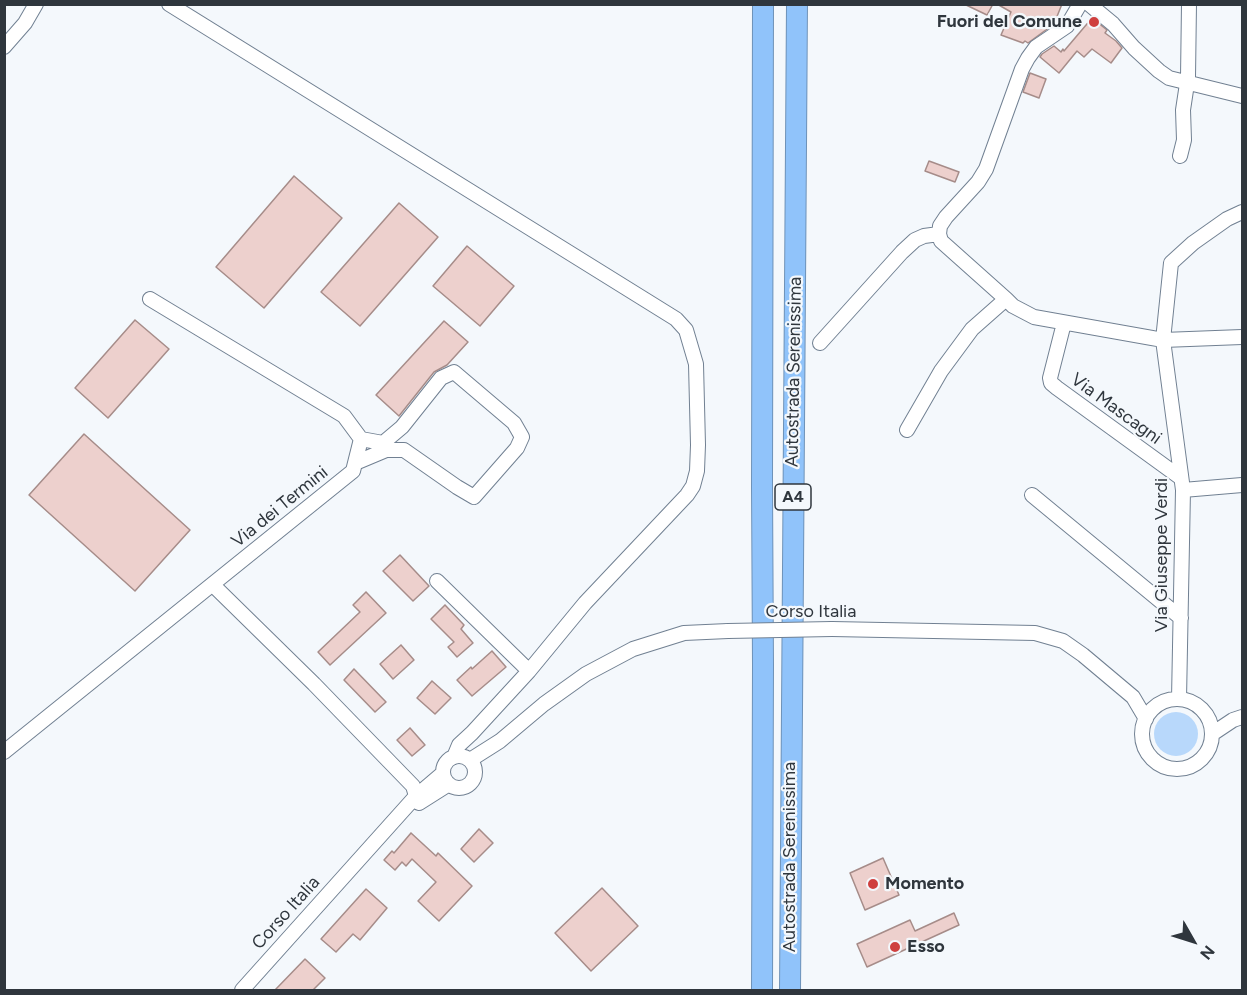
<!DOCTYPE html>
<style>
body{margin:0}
#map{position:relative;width:1247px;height:995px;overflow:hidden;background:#f4f8fc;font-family:Figtree,sans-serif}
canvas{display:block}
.frame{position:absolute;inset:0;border:6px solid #2f363d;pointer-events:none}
.north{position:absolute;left:1163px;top:911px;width:60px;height:60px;-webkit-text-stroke:4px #f4f8fc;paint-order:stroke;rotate:129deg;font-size:16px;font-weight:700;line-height:24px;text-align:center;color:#2f363d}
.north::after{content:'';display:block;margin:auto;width:21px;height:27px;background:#2f363d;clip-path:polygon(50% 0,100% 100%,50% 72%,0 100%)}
</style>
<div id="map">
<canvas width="1247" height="995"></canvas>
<div class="frame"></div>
<div class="north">N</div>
</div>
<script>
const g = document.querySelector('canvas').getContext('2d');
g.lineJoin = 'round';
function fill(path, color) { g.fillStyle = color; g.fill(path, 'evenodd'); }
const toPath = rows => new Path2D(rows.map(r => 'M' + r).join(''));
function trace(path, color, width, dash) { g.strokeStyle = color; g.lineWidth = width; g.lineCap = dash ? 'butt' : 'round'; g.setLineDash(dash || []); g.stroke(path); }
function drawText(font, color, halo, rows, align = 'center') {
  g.font = font + ' Figtree,sans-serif'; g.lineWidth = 4.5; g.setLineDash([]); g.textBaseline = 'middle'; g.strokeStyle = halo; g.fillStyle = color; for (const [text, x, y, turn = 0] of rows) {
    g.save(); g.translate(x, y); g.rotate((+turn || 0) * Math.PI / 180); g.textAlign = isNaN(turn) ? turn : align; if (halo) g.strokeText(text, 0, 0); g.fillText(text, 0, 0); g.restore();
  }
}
fill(toPath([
 '1154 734a22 22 0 1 1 44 0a22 22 0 1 1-44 0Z'
]), '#b8d8fb');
const building = toPath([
 [964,4,993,4,987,15,964,4],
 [997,4,1062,4,1054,24,1028,43,1025,41,1023,43,1001,35,1011,12,997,4],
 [1092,18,1107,30,1105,33,1116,41,1122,48,1111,63,1092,49,1084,57,1077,51,1059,73,1040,57,1042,54,1054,46,1061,52,1063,49,1064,51,1092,18],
 [1030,73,1046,79,1039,98,1023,92,1030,73],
 [929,161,959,172,955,182,925,171,929,161],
 [294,176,342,218,264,308,216,267,294,176],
 [399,203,438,237,360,326,321,292,399,203],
 [467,246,514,286,480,326,433,286,467,246],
 [135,320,169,349,108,418,75,388,135,320],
 [444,321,468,342,447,365,434,372,399,416,376,395,444,321],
 [84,434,190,530,135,591,29,495,84,434],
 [400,555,429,586,413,601,383,571,400,555],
 [366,592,386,613,330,665,318,652,360,612,353,605,366,592],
 [445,605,464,625,461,629,473,643,457,657,448,647,454,642,431,619,445,605],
 [401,645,414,660,393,679,380,664,401,645],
 [492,651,506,667,472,696,457,680,471,667,472,669,492,651],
 [354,669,386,702,375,712,344,680,354,669],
 [432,681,451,698,435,714,417,698,432,681],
 [410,728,425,745,412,756,397,740,410,728],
 [479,829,493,843,474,862,461,849,479,829],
 [411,833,436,856,438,853,472,886,439,921,418,901,436,882,412,859,406,866,402,862,395,870,384,860,392,851,394,853,411,833],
 [883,858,899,895,865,910,850,873,883,858],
 [602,888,638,926,591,971,555,933,602,888],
 [366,889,387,908,360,940,353,934,336,952,321,939,366,889],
 [954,913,959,925,867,967,857,944,910,920,915,931,954,913],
 [305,959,325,978,313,990,275,990,305,959]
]);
fill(building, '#edd0cd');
trace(building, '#a68c89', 1.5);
const minor = toPath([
 [169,4,676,319,686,330,696,364,698,445,697,471,693,486,687,495,585,603,529,671,472,733,459,745,454,757],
 [1089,4,1113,24,1134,48,1159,71,1169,78,1242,96],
 [4,47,25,23,36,4],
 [1180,156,1184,140,1183,110,1188,77,1189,4],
 [1006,299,941,241,939,234,940,226,946,217,978,182,986,169,1022,69,1028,58,1036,47,1067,26,1080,4],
 [1064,323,1050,378,1051,383,1057,388,1181,478],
 [820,343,902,252,915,240,924,236,939,234],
 [907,430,941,371,972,329,1006,299,1013,306,1034,317,1152,338,1163,340,1242,337],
 [355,463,386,450,404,450,457,487,474,497,517,448,522,437,514,423,454,372,441,378,402,427,383,443,361,439],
 [1183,490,1242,485],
 [1032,495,1181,618],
 [437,581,529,671],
 [213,585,314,684,413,786,416,796,420,802],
 [832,629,1035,633,1063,641,1083,655,1133,697,1146,719],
 [1179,699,1183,490,1163,340,1171,263,1193,243,1227,219,1242,212],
 '1142 734a35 35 0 1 1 70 0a35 35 0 1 1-70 0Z',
 [1212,734,1233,720,1242,717],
 [4,752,353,471,361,439,344,416,150,299],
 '443 772a16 16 0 1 1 32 0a16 16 0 1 1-32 0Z',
 [470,760,500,741,544,704,586,674,633,649,684,633,728,631],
 [419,803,449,784],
 [242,990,416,796,443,773]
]);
const highway = toPath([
 [762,990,763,665,762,486,763,4],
 [790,990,797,4]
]);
trace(minor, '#718092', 16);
trace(highway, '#6e92b8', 22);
trace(minor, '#fff', 14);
trace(highway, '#90c3fa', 20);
const minorBridge = toPath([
 [728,631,832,629]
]);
trace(minorBridge, '#718092', 16, []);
trace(minorBridge, '#fff', 14);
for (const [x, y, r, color] of [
 [1094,22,6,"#cf403f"],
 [873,884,6,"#cf403f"],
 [895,947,6,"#cf403f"]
]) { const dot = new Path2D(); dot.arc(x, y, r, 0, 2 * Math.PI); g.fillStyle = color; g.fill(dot); trace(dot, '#f4f8fc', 2); }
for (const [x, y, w] of [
 [793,497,36]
]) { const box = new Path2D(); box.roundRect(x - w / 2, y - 13, w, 26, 4.5); g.fillStyle = '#f4f8fc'; g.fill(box); trace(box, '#2f363d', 1.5); }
drawText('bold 16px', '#2f363d', null, [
 ["A4",793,497]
]);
drawText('bold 18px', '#2f363d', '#f4f8fc', [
 ["Fuori del Comune",1082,22,"right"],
 ["Momento",885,884],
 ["Esso",907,947]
], 'left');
drawText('18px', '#2f363d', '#f4f8fc', [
 ["Autostrada Serenissima",794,372,-89],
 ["Via Mascagni",1116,409,36],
 ["Via dei Termini",280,507,-39],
 ["Via Giuseppe Verdi",1162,555,-90],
 ["Corso Italia",811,612],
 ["Autostrada Serenissima",790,857,-90],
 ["Corso Italia",286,913,-48]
]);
</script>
